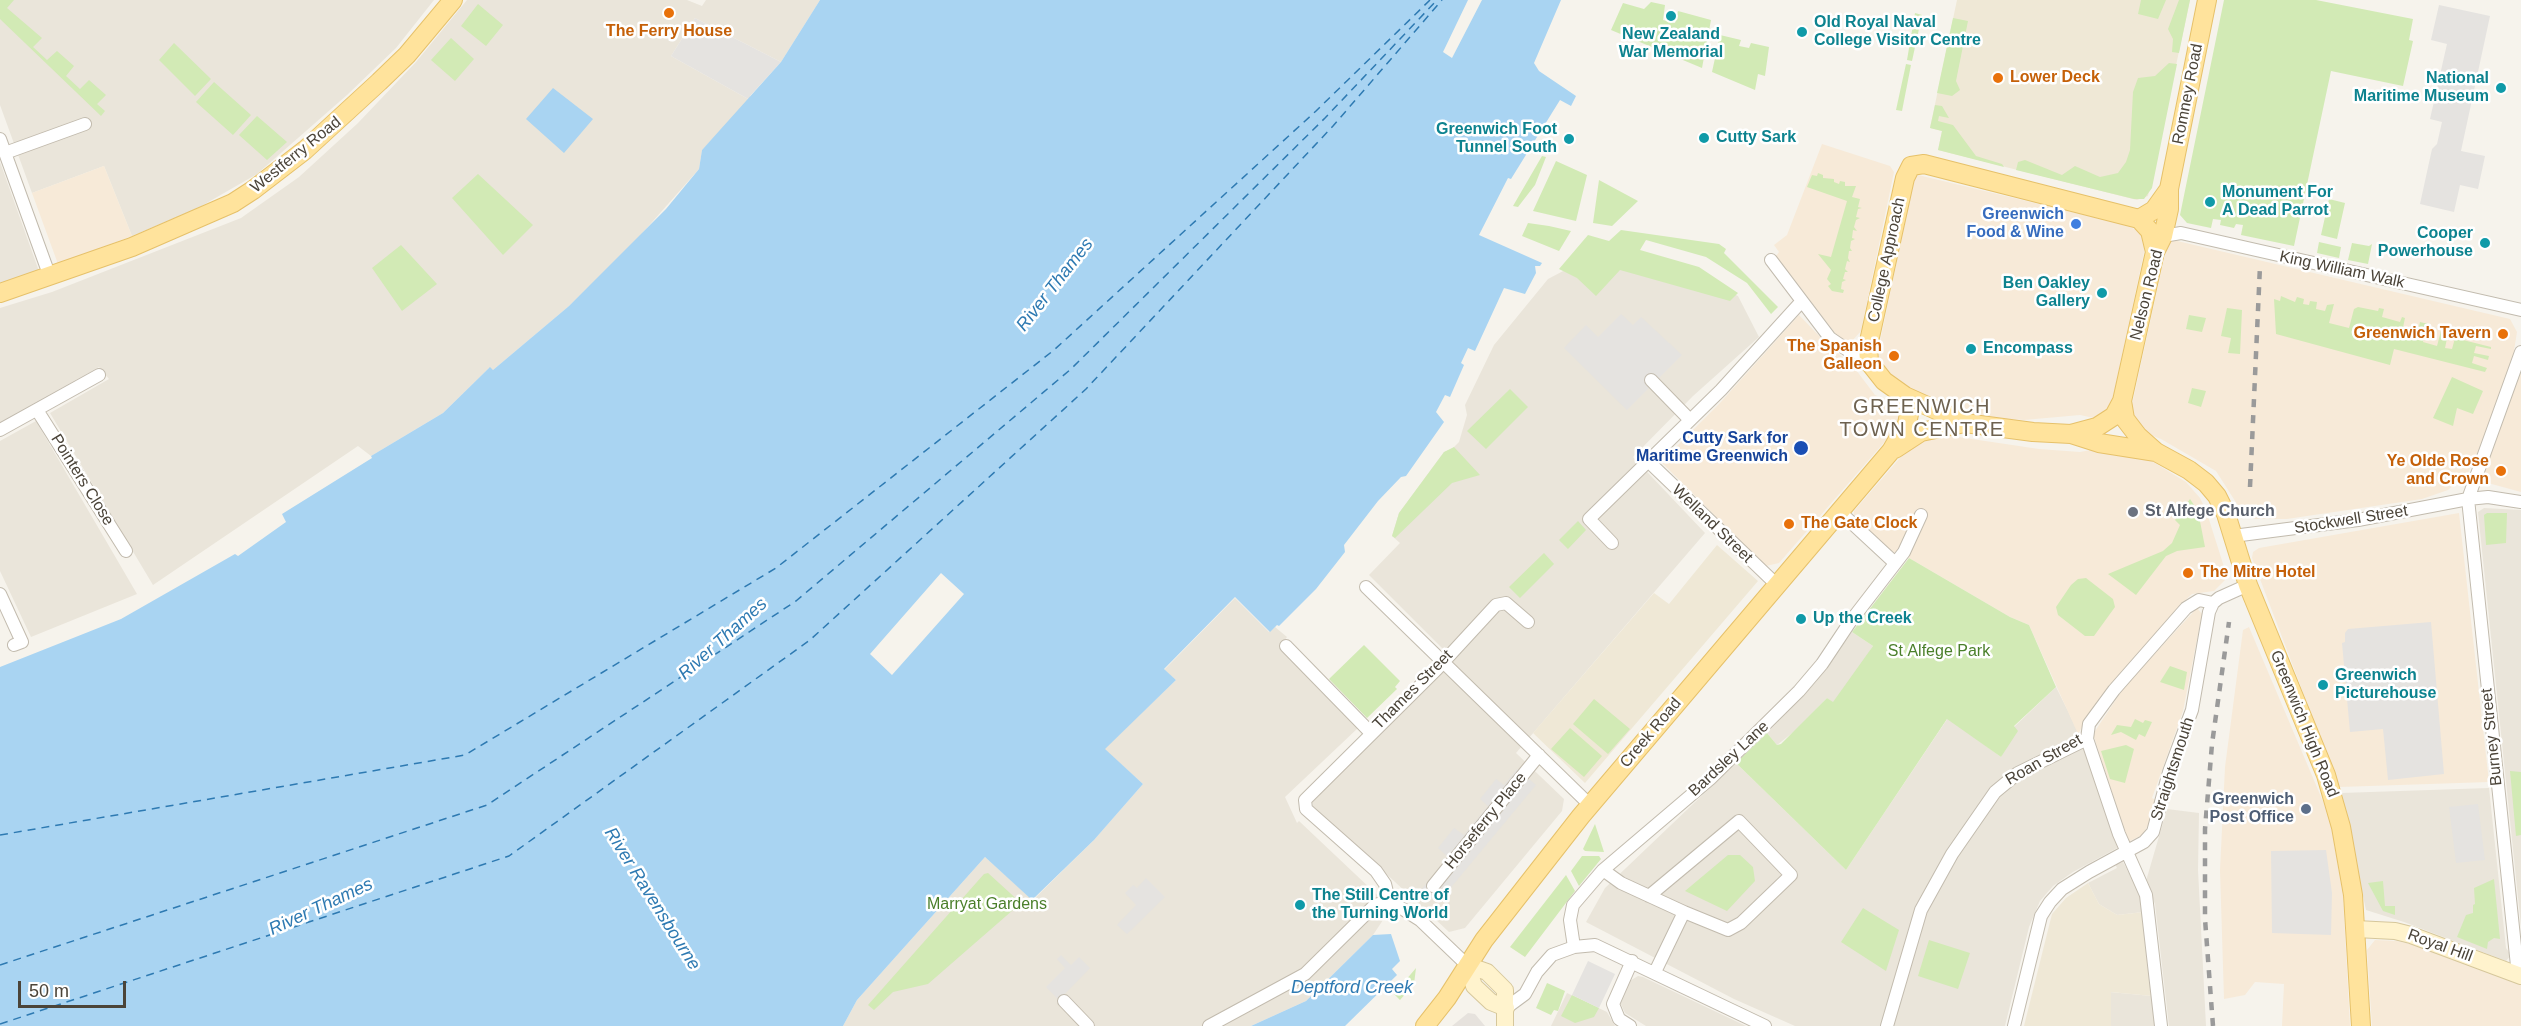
<!DOCTYPE html>
<style>
body{margin:0}
#map{position:relative;width:2521px;height:1026px;overflow:hidden;background:#f6f3ec;font-family:Arial,sans-serif}
canvas{display:block}
.scale{position:absolute;left:18px;top:981px;width:108px;height:27px;box-sizing:border-box;border:3px solid #4b4439;border-top:0;padding-left:8px;font-size:18px;line-height:21px;white-space:nowrap;color:#4b4439;-webkit-text-stroke:4px #fff;paint-order:stroke}
</style>
<div id="map">
<canvas width="2521" height="1026"></canvas>
<div class="scale">50 m</div>
</div>
<script>
const g = document.querySelector('canvas').getContext('2d');
g.lineJoin = 'round';
function fill(path, color) { g.fillStyle = color; g.fill(path, 'evenodd'); }
const toPath = rows => new Path2D(rows.map(r => 'M' + r).join(''));
function trace(path, color, width, dash) { g.strokeStyle = color; g.lineWidth = width; g.lineCap = dash ? 'butt' : 'round'; g.setLineDash(dash || []); g.stroke(path); }
function drawText(font, color, halo, rows, align = 'center') {
  g.font = font + ' Arial,sans-serif'; g.lineWidth = 5; g.setLineDash([]); g.textBaseline = 'middle'; g.strokeStyle = halo; g.fillStyle = color; for (const [text, x, y, turn = 0] of rows) {
    g.save(); g.translate(x, y); g.rotate((+turn || 0) * Math.PI / 180); g.textAlign = isNaN(turn) ? turn : align; if (halo) g.strokeText(text, 0, 0); g.fillText(text, 0, 0); g.restore();
  }
}
fill(toPath([
 [0,0,434,0,396,48,347,95,257,174,198,208,132,236,104,166,32,193,0,105],
 [467,0,687,0,702,6,706,0,820,0,781,62,695,18,671,56,750,100,702,150,699,169,630,247,569,306,493,370,489,368,443,413,371,456,358,446,153,585,50,413,109,379,99,367,0,422,0,308,52,292,241,218,299,177,358,123,416,62],
 [0,162,40,274,0,286],
 [1586,259,1707,282,1738,296,1759,337,1693,396,1633,457,1705,533,1516,753,1564,799,1562,811,1465,928,1449,932,1313,806,1312,801,1454,660,1369,575,1400,543,1392,536,1399,513,1444,452,1452,449,1459,442,1467,415,1465,405,1494,345,1548,279],
 [36,421,137,594,31,637,0,571,0,441],
 [2484,508,2521,510,2521,926,2478,512],
 [1235,598,1269,632,1275,627,1287,637,1280,646,1358,728,1285,797,1297,823,1299,821,1391,908,1373,935,1306,1001,1251,1026,843,1026,857,1000,985,857,1033,900,1094,840,1143,784,1104,749,1176,680,1164,670],
 [1852,632,1873,646,1861,666,1833,703,1827,698,1796,730,1777,745,1767,733,1814,684],
 [2056,687,2089,753,2119,847,2073,872,2053,886,2040,901,2029,927,2005,1026,1795,1026,1734,999,1586,922,1605,888,1736,763,1846,870,1948,718,2001,757,2014,727],
 [2489,788,2506,948,2511,955,2506,961,2404,922,2366,910,2341,793],
 [2167,809,2199,813,2198,870,2206,1026,2169,1026,2155,904,2146,881],
 [2123,862,2142,898,2144,912,2117,915,2099,904,2088,883,2117,868,2115,864],
 [1638,976,1643,977,1746,1026,1646,1026,1625,1013,1620,1002,1628,982],
 [2110,992,2152,996,2156,1026,2111,1026],
 [1567,993,1607,1012,1615,1026,1551,1026]
]), '#eae5da');
fill(toPath([
 [1822,144,1890,166,1894,172,1861,331,1853,340,1843,340,1835,333,1776,256,1779,252,1774,245,1787,235],
 [104,166,132,236,58,264,32,193],
 [1918,175,2118,223,2141,231,2146,243,2112,402,2108,411,2094,418,2080,415,2024,420,1984,417,1958,412,1926,400,1887,373,1879,363,1878,351,1914,179],
 [2173,240,2510,319,2517,332,2513,357,2486,435,2468,473,2448,490,2422,499,2287,519,2254,519,2244,515,2216,471,2161,439,2142,432,2134,424,2131,409,2167,245],
 [1799,315,1827,344,1853,366,1875,395,1900,405,1901,423,1779,563,1766,566,1661,462,1720,403],
 [2521,371,2521,492,2488,483,2483,476],
 [1945,435,2039,449,2080,452,2091,450,2145,457,2186,482,2200,498,2206,510,2225,570,2225,580,2214,591,2192,594,2180,605,2095,705,2078,734,2029,625,2010,617,1909,558,1894,552,1876,541,1854,516,1854,511,1906,451,1924,439],
 [2459,513,2489,782,2339,787,2252,558,2253,552,2259,548],
 [2197,608,2202,614,2183,711,2152,798,2156,800,2149,824,2142,835,2128,842,2093,734,2125,686],
 [2249,627,2330,818,2343,896,2350,1026,2282,1026,2284,984,2255,982,2245,995,2224,999,2220,870,2225,767,2243,630],
 [2375,940,2397,941,2416,945,2521,983,2521,1026,2372,1026,2367,950]
]), '#f7ead8');
fill(toPath([
 [1468,1013,1475,1014,1485,1026,1452,1026]
]), '#e6e2dd');
fill(toPath([
 [1957,0,2190,0,2148,196,2137,200,1938,150,1942,131,1930,128],
 [1717,545,1758,581,1585,783,1533,733,1654,593,1669,604],
 [2088,883,2099,904,2117,915,2144,912,2152,996,2111,992,2111,1026,2024,1026,2052,914,2066,898]
]), '#efe8d6');
fill(toPath([
 [0,0,14,0,7,8,42,38,33,47,47,60,57,51,74,66,66,76,80,89,89,80,106,95,97,104,105,111,101,116,0,19],
 [2141,0,2166,0,2158,19,2138,14],
 [2179,0,2190,0,2179,53,2172,52,2173,39,2168,29],
 [2224,0,2316,0,2413,19,2409,40,2413,41,2403,86,2331,71,2294,246,2241,235,2243,225,2236,224,2234,228,2220,225,2221,220,2213,219,2211,228,2187,223,2180,215],
 [1651,2,1665,5,1663,20,1675,23,1678,11,1711,20,1702,68,1611,30,1623,3,1644,9],
 [478,4,503,25,486,46,461,26],
 [1915,13,1922,15,1912,61,1907,60],
 [1953,18,1968,21,1956,81,1960,90,1952,96,1937,93],
 [1720,35,1741,40,1739,46,1749,48,1751,43,1769,47,1765,76,1758,74,1755,90,1712,72],
 [451,38,474,59,455,81,431,60],
 [174,43,211,79,195,96,159,60],
 [2169,63,2177,64,2152,188,2144,199,2134,199,2016,170,2018,162,2025,160,2062,175,2075,166,2100,177,2118,173,2126,162,2130,150,2133,92,2138,78,2155,76],
 [1906,64,1911,65,1902,111,1896,110],
 [214,82,251,115,233,135,196,102],
 [1935,105,1942,106,1949,118,1939,116,1938,121,1953,125,1976,156,2002,164,2004,167,1938,150,1942,131,1930,128],
 [257,116,287,142,267,160,239,135],
 [1542,156,1546,157,1535,185,1518,207,1513,206],
 [1556,161,1587,175,1576,221,1533,211],
 [1818,173,1823,175,1823,178,1834,179,1834,182,1839,184,1840,181,1845,182,1845,186,1856,186,1852,197,1860,199,1858,207,1862,208,1858,209,1856,217,1860,218,1856,220,1854,227,1857,231,1853,230,1852,238,1855,239,1851,241,1850,248,1852,251,1849,251,1848,258,1850,262,1847,261,1845,269,1848,272,1845,272,1843,279,1846,280,1842,282,1841,289,1844,290,1843,293,1832,291,1828,286,1831,284,1827,279,1831,270,1818,254,1831,257,1847,201,1807,187,1812,175,1817,176],
 [478,174,533,225,503,255,452,198],
 [1599,180,1638,201,1612,226,1593,223],
 [2329,199,2345,203,2337,239,2321,235],
 [1528,223,1549,226,1571,231,1559,251,1522,236],
 [1621,230,1719,244,1726,249,1724,253,1778,307,1771,314,1747,283,1706,257,1646,240,1640,250,1699,267,1738,293,1730,301,1620,270,1596,296,1577,278,1559,269,1588,235,1609,241],
 [2319,242,2341,247,2339,258,2317,253],
 [2352,243,2369,246,2372,244,2368,264,2348,260],
 [401,245,437,284,402,311,372,268],
 [2281,296,2295,302,2297,297,2304,299,2303,304,2309,305,2310,301,2317,302,2316,309,2325,311,2327,305,2334,304,2329,323,2349,328,2354,309,2358,307,2378,311,2379,308,2384,309,2382,317,2400,322,2402,317,2405,318,2401,337,2416,340,2420,322,2424,323,2427,323,2423,342,2437,346,2442,327,2449,329,2445,348,2452,349,2455,338,2491,347,2491,349,2476,346,2474,353,2489,356,2488,360,2474,356,2472,363,2487,368,2485,372,2394,349,2390,365,2276,334,2274,299,2280,301],
 [2227,308,2242,310,2240,354,2228,353,2231,338,2221,336],
 [2189,315,2206,318,2202,332,2186,329],
 [2452,377,2483,391,2473,414,2457,408,2453,426,2433,418],
 [2192,388,2206,391,2201,407,2188,403],
 [1510,389,1528,407,1486,449,1467,431],
 [1454,447,1480,475,1452,483,1395,538,1392,536,1399,513,1444,452],
 [2190,499,2198,511,2205,547,2177,551,2166,556,2136,595,2108,574,2163,551,2172,543,2180,525,2175,520],
 [2487,513,2507,513,2506,543,2486,545,2484,515],
 [1578,521,1586,530,1568,549,1559,540],
 [1544,553,1554,564,1520,598,1509,587],
 [1909,558,2010,617,2029,625,2056,687,2014,726,2018,731,2001,757,1947,719,1846,870,1736,763,1767,733,1777,745,1781,744,1827,698,1833,702,1873,646,1852,632],
 [2086,578,2113,599,2115,607,2094,636,2085,636,2058,615,2056,607,2071,585,2078,579],
 [1364,645,1400,681,1395,687,1397,689,1367,718,1329,679],
 [2170,666,2187,672,2184,690,2160,682],
 [1594,699,1630,729,1608,754,1573,724],
 [2135,719,2143,723,2145,720,2152,722,2145,737,2139,734,2136,740,2121,732,2111,735,2117,725,2131,727],
 [1570,728,1602,756,1584,777,1551,749],
 [2126,745,2134,749,2125,783,2110,779,2101,751],
 [2510,771,2521,772,2521,835,2516,836],
 [1595,824,1604,852,1585,851,1583,849],
 [1728,855,1740,855,1753,867,1755,881,1727,911,1685,891],
 [1582,856,1599,856,1601,859,1579,886,1571,871],
 [988,873,1021,903,928,984,893,992,874,1010,868,1005,984,874],
 [1566,875,1575,891,1525,957,1510,947],
 [2494,879,2500,939,2494,938,2488,942,2487,949,2457,937,2466,915,2473,913,2473,905,2475,904,2474,888],
 [2383,881,2385,906,2395,906,2395,915,2383,911,2368,883],
 [1863,908,1899,930,1886,971,1841,942],
 [1929,940,1970,953,1958,989,1918,976],
 [1416,968,1414,984,1400,1000,1394,994],
 [1547,983,1565,991,1558,1011,1554,1010,1551,1015,1536,1008],
 [1572,995,1599,1008,1594,1017,1575,1023,1561,1016]
]), '#d2eab5');
fill(toPath([
 [2439,5,2490,16,2461,151,2485,156,2478,189,2460,185,2454,212,2420,204,2432,149,2437,144,2442,122,2430,119,2447,44,2431,40],
 [695,18,781,62,750,96,750,100,671,56],
 [1621,314,1633,325,1641,317,1682,355,1627,410,1564,348,1586,325,1598,337],
 [2431,622,2444,774,2388,780,2383,729,2350,732,2342,643,2345,642,2345,633,2348,629],
 [1517,769,1536,785,1438,903,1421,890,1448,857,1438,848,1454,828,1464,835,1488,806,1480,799,1496,779,1504,785],
 [2478,804,2485,860,2456,863,2449,807],
 [2326,850,2332,893,2331,935,2272,933,2271,851],
 [1146,878,1165,897,1127,934,1117,925,1136,905,1125,893,1133,885,1137,888],
 [1061,955,1071,965,1079,957,1090,968,1059,1000,1046,987,1065,968,1057,959],
 [1588,961,1615,974,1599,1008,1572,995]
]), '#e5e3e0');
fill(toPath([
 [820,0,1561,0,1534,63,1539,71,1576,96,1571,106,1560,100,1511,179,1508,178,1479,235,1542,263,1540,266,1535,266,1536,273,1525,294,1504,288,1475,351,1468,348,1461,363,1464,365,1450,397,1445,395,1436,412,1444,422,1406,476,1401,477,1378,501,1344,545,1345,552,1316,589,1279,626,1277,625,1270,632,1235,597,1164,669,1176,680,1105,749,1143,784,1094,840,1032,900,985,857,857,1000,843,1026,0,1026,0,667,121,619,235,554,238,556,286,522,282,514,372,458,371,456,443,413,490,367,493,370,569,306,666,209,699,169,702,150,781,62],
 [553,88,593,119,564,153,526,119],
 [1391,934,1400,961,1392,969,1397,975,1345,1026,1251,1026,1306,1001,1373,935]
]), '#a9d4f2');
fill(toPath([
 [1468,0,1482,0,1452,58,1443,52],
 [941,573,964,594,892,675,870,654]
]), '#f6f3ec');
trace(toPath([
 [0,835,465,755,776,568,1054,350,1316,111,1430,0],
 [0,965,487,805,796,601,1071,369,1325,118,1437,0],
 [0,1024,509,856,810,640,1086,389,1333,126,1442,0]
]), '#2e7ab2', 1.5, [8, 6]);
const minor = toPath([
 [0,139,50,277],
 [5,153,85,124],
 [2163,236,2181,233,2521,310],
 [1771,260,1830,338,1849,351,1867,355],
 [1651,380,1690,420],
 [37,410,126,551],
 [0,430,99,375],
 [1649,462,1777,585],
 [1840,512,1895,563],
 [2233,536,2358,520,2468,499,2488,497,2521,502],
 [1612,543,1589,519,1721,390,1801,302],
 [1366,587,1590,805],
 [0,594,22,642,14,645],
 [1286,646,1371,733],
 [1603,870,1621,883,1684,912,1655,972],
 [1433,886,1539,755],
 [1649,896,1739,821,1791,875,1741,923,1728,930,1684,912],
 [1390,904,1385,884,1376,871,1306,809,1305,800,1437,669,1496,605,1506,603,1528,622],
 [1574,947,1570,920,1573,905,1603,870,1710,779,1799,691,1822,664,1850,622,1904,552,1921,515],
 [2518,975,2468,499,2521,352],
 [1064,1001,1088,1026],
 [1506,1008,1525,994,1537,972,1552,955,1574,947,1595,945,1765,1026],
 [1209,1026,1305,974,1375,905,1382,903,1398,906,1420,920,1467,965],
 [1630,1026,1619,1019,1613,1004,1632,961],
 [1887,1026,1921,910,1952,854,1995,792,2018,773,2087,739],
 [2014,1026,2041,916,2050,902,2062,889,2089,872,2144,842,2153,832,2169,772,2192,710,2209,612,2213,603,2219,598,2248,585],
 [2161,1026,2146,895,2119,834,2087,739,2089,724,2114,690,2186,608,2199,600,2213,603]
]);
const secondary = toPath([
 [2356,929,2395,931,2411,935,2521,976],
 [1467,965,1487,972,1505,990,1505,1026],
 [1467,965,1474,986,1491,1002,1506,1008]
]);
const primary = toPath([
 [2139,219,2154,210,2169,189],
 [2155,252,2150,231,2139,219,1924,164,1911,166,1905,178,1868,346,1869,362,1884,381,1905,396,1965,423,2033,432,2071,434,2097,427,2114,416,2122,401,2155,252,2163,236,2169,209,2169,189,2207,0],
 [0,293,132,247,233,203,253,190,305,150,379,82,407,55,453,0],
 [2122,401,2125,419,2138,436,2156,452,2189,470,2206,483,2217,496,2226,514,2248,585,2326,775,2341,827,2353,895,2361,1026],
 [2071,434,2099,443,2156,452],
 [1895,449,1921,432,1965,423],
 [1425,1026,1447,998,1484,940,1581,816,1891,451,1907,424,1909,414,1905,396]
]);
trace(minor, '#c2bbae', 14);
trace(secondary, '#d6c79b', 18);
trace(primary, '#e6c16a', 20);
trace(minor, '#fff', 12);
trace(secondary, '#fff3cd', 16);
trace(primary, '#ffe39c', 18);
trace(toPath([
 [2250,487,2260,266],
 [2213,1026,2205,919,2205,829,2212,744,2229,622]
]), '#9a9a9a', 4.5, [8, 8]);
for (const [x, y, r, color] of [
 [669,13,6,"#e8710a"],
 [1671,16,6,"#0f9aa8"],
 [1802,32,6,"#0f9aa8"],
 [1998,78,6,"#e8710a"],
 [2501,88,6,"#0f9aa8"],
 [1704,138,6,"#0f9aa8"],
 [1569,139,6,"#0f9aa8"],
 [2210,202,6,"#0f9aa8"],
 [2076,224,6,"#3f7fe0"],
 [2485,243,6,"#0f9aa8"],
 [2102,293,6,"#0f9aa8"],
 [2503,334,6,"#e8710a"],
 [1971,349,6,"#0f9aa8"],
 [1894,356,6,"#e8710a"],
 [1801,448,8,"#1a4fb4"],
 [2501,471,6,"#e8710a"],
 [2133,512,6,"#6b7280"],
 [1789,524,6,"#e8710a"],
 [2188,573,6,"#e8710a"],
 [1801,619,6,"#0f9aa8"],
 [2323,685,6,"#0f9aa8"],
 [2306,809,6,"#5c6f8a"],
 [1300,905,6,"#0f9aa8"]
]) { const dot = new Path2D(); dot.arc(x, y, r, 0, 2 * Math.PI); g.fillStyle = color; g.fill(dot); trace(dot, '#fff', 2); }
drawText('bold 16px', '#0d838f', '#fff', [
 ["Old Royal Naval",1814,23],
 ["College Visitor Centre",1814,41],
 ["New Zealand",1671,35,"center"],
 ["War Memorial",1671,53,"center"],
 ["National",2489,79,"right"],
 ["Maritime Museum",2489,97,"right"],
 ["Greenwich Foot",1557,130,"right"],
 ["Tunnel South",1557,148,"right"],
 ["Cutty Sark",1716,138],
 ["Monument For",2222,193],
 ["A Dead Parrot",2222,211],
 ["Cooper",2473,234,"right"],
 ["Powerhouse",2473,252,"right"],
 ["Ben Oakley",2090,284,"right"],
 ["Gallery",2090,302,"right"],
 ["Encompass",1983,349],
 ["Up the Creek",1813,619],
 ["Greenwich",2335,676],
 ["Picturehouse",2335,694],
 ["The Still Centre of",1312,896],
 ["the Turning World",1312,914]
], 'left');
drawText('bold 16px', '#c56008', '#fff', [
 ["The Ferry House",669,32,"center"],
 ["Lower Deck",2010,78],
 ["Greenwich Tavern",2491,334,"right"],
 ["The Spanish",1882,347,"right"],
 ["Galleon",1882,365,"right"],
 ["Ye Olde Rose",2489,462,"right"],
 ["and Crown",2489,480,"right"],
 ["The Gate Clock",1801,524],
 ["The Mitre Hotel",2200,573]
], 'left');
drawText('16px', '#4b4439', '#fff', [
 ["Romney Road",2188,94,-79],
 ["Westferry Road",296,155,-39],
 ["College Approach",1887,260,-78],
 ["King William Walk",2342,270,12],
 ["Nelson Road",2147,295,-76],
 ["Pointers Close",82,480,58],
 ["Stockwell Street",2351,520,-9],
 ["Welland Street",1712,524,44],
 ["Thames Street",1413,690,-45],
 ["Greenwich High Road",2304,724,68],
 ["Creek Road",1651,733,-50],
 ["Burney Street",2492,737,-96],
 ["Bardsley Lane",1729,759,-43],
 ["Roan Street",2044,760,-30],
 ["Straightsmouth",2173,769,-72],
 ["Horseferry Place",1486,821,-51],
 ["Royal Hill",2440,946,20]
]);
drawText('bold 16px', '#366cbe', '#fff', [
 ["Greenwich",2064,215],
 ["Food & Wine",2064,233]
], 'right');
drawText('bold 16px', '#164399', '#fff', [
 ["Cutty Sark for",1788,439],
 ["Maritime Greenwich",1788,457]
], 'right');
drawText('bold 16px', '#5b616d', '#fff', [
 ["St Alfege Church",2145,512]
], 'left');
drawText('16px', '#4a7f2a', '#fff', [
 ["St Alfege Park",1939,652],
 ["Marryat Gardens",987,905]
]);
drawText('bold 16px', '#4e5e75', '#fff', [
 ["Greenwich",2294,800],
 ["Post Office",2294,818]
], 'right');
drawText('italic 18px', '#2e7ab2', '#fff', [
 ["River Thames",1055,285,-52],
 ["River Thames",723,639,-42],
 ["River Ravensbourne",652,899,58],
 ["River Thames",321,907,-25],
 ["Deptford Creek",1352,988]
]);
g.letterSpacing = '1.5px';
drawText('20px', '#6e6250', '#fff', [
 ["GREENWICH",1922,407],
 ["TOWN CENTRE",1922,430]
]);
g.letterSpacing = '0px';
</script>
